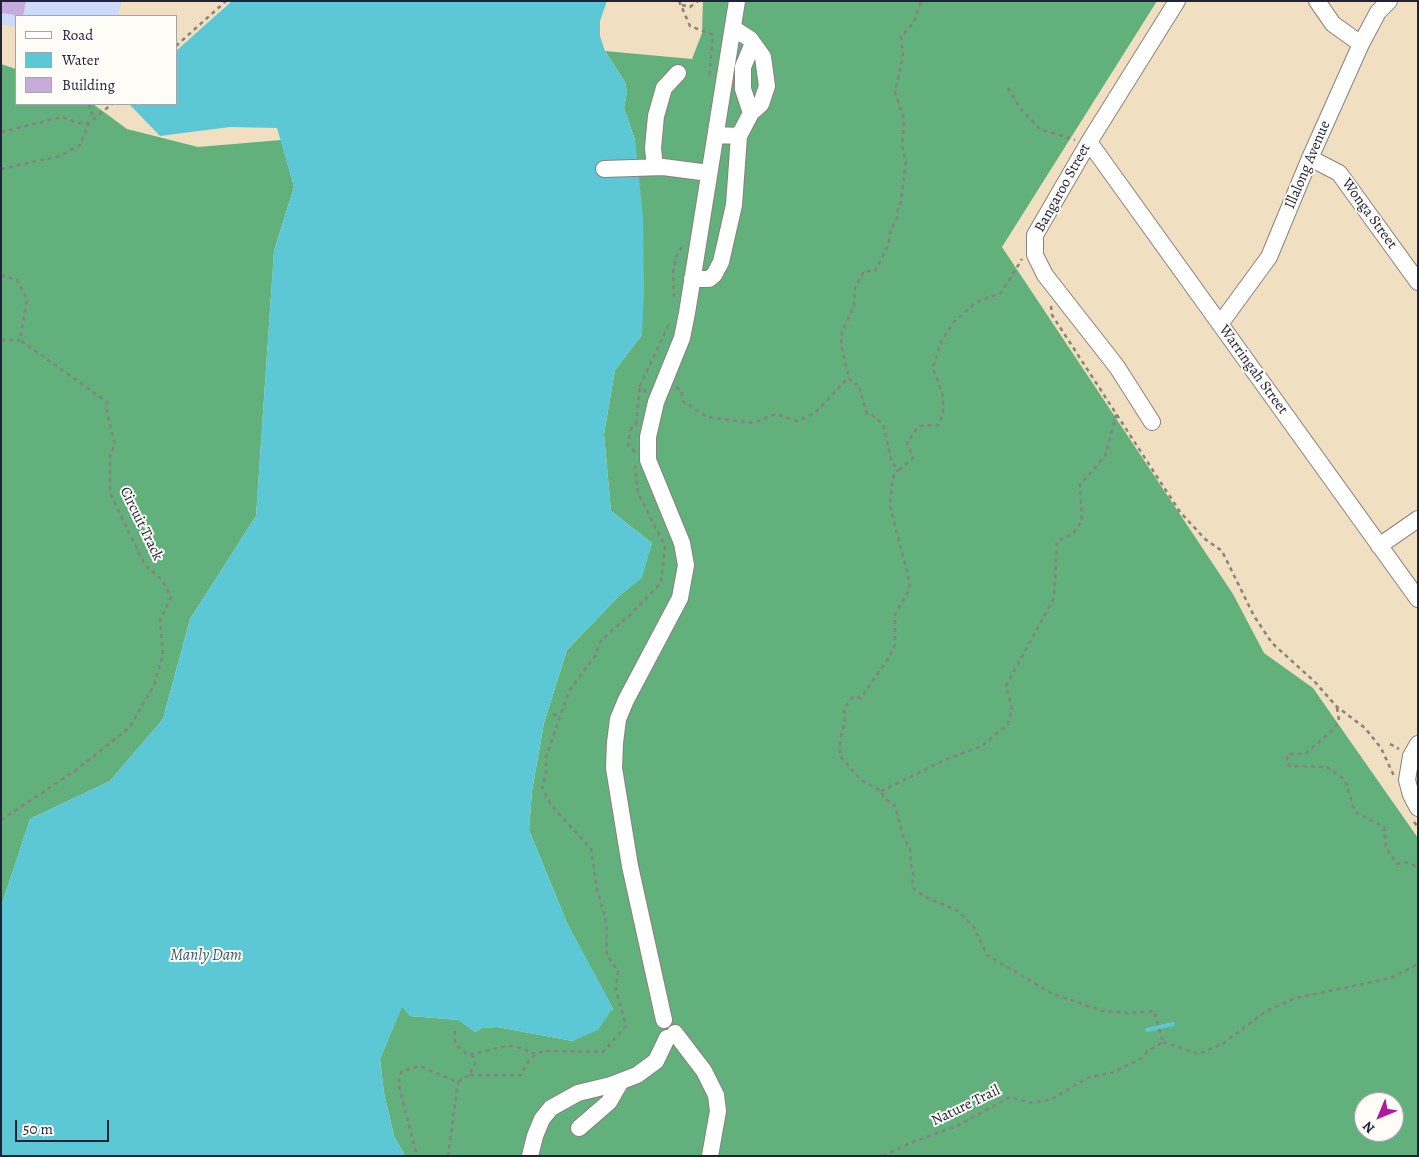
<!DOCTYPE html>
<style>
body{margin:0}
#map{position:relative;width:1419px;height:1157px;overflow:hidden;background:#f0e0c1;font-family:Alegreya,serif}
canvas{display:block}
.frame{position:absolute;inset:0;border:2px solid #22223b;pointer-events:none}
.legend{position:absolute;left:15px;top:15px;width:162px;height:90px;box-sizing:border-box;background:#fdfcf7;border:1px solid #a5a5ac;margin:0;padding:6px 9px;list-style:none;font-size:15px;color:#22223b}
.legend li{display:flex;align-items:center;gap:10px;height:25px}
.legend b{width:25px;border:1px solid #a5a5ac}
.north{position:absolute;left:1354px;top:1092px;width:50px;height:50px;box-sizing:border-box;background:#fdfcf7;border:1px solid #a5a5ac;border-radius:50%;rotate:225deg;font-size:14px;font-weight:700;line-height:20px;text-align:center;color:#22223b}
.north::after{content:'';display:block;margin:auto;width:18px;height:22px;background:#b5179e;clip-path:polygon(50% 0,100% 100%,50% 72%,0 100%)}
.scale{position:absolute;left:15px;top:1120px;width:94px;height:22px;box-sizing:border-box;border:2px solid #22223b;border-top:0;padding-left:6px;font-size:15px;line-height:18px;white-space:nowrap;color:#22223b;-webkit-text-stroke:4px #fdfcf7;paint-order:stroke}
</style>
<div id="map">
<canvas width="1419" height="1157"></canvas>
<div class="frame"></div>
<ul class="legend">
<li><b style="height:6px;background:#fff"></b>Road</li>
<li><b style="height:14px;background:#5dc8d5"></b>Water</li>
<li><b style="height:14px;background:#c5acdb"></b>Building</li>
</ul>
<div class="north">N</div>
<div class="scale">50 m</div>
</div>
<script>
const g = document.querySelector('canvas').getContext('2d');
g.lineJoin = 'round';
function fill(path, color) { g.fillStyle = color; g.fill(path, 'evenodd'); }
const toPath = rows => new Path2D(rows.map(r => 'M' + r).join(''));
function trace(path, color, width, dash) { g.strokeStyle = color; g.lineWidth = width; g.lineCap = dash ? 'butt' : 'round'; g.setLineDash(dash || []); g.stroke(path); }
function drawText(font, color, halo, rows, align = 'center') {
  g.font = font + ' Alegreya,serif'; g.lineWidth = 4; g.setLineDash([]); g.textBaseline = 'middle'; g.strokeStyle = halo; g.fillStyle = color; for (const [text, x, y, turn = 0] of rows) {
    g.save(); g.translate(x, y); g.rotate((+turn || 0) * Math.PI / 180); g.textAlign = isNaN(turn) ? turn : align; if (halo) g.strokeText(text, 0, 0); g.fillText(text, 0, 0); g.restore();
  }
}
fill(toPath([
 [1,1,122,1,118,16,16,16,16,27,1,24]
]), '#cfdafa');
fill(toPath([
 [703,1,1157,1,1002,247,1233,594,1264,653,1313,688,1418,838,1418,1156,405,1156,394,1136,384,1093,380,1059,402,1006,410,1016,459,1020,475,1032,482,1028,497,1027,573,1041,613,1009,567,923,529,830,532,791,544,723,567,650,618,597,641,578,652,543,611,511,604,434,615,370,642,335,635,140,624,108,627,92,625,82,605,51,692,59,702,33],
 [1364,1102,1394,1102,1394,1132,1364,1132],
 [1,64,16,69,16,104,93,104,127,129,198,147,281,140,294,187,274,251,256,516,190,619,163,719,110,781,30,819,1,907]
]), '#62b17c');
fill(toPath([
 [232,1,607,1,600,21,600,36,605,51,625,82,627,92,624,108,635,140,643,217,644,295,642,335,615,370,604,434,611,511,652,543,642,578,618,597,567,650,544,723,532,791,529,830,567,923,613,1008,598,1030,573,1041,497,1027,482,1028,475,1032,458,1020,410,1016,402,1007,380,1059,384,1093,394,1136,405,1156,1,1156,1,907,30,819,110,781,163,719,190,619,256,516,274,251,294,187,277,128,230,127,160,136,129,104,176,104,176,51]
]), '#5dc8d5');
trace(toPath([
 [1147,1030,1173,1024]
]), '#5dc8d5', 4);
fill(toPath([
 [1,1,26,1,23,16,1,13]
]), '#c5acdb');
const minor = toPath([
 [1317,1,1333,24,1361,44],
 [733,28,750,39,763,57,767,86,761,104,751,113,739,136],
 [751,113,743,89,743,67,753,43],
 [1089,142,1418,599],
 [1310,158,1339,173,1418,282],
 [655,167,653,148,656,116,664,88,678,73],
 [604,169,663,167,709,173],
 [692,279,709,279,714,275,721,262,734,205,739,136,716,135],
 [1220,324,1269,257,1310,158,1361,44,1378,12,1389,1],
 [1152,422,1117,367,1045,275,1035,255,1035,235,1089,142,1177,1],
 [1379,546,1418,519],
 [1418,744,1411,756,1407,780,1411,795,1418,808],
 [664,1020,630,866,614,768,615,743,618,719,626,700,680,598,686,565,682,543,648,460,648,437,656,402,682,338,687,313,737,1],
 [675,1033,704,1071,716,1095,718,1111,710,1156],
 [579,1128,609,1102,620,1083],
 [530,1156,535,1136,542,1119,551,1108,578,1093,611,1085,637,1075,656,1061,667,1038]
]);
trace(minor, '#89817e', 18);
trace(toPath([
 [679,1,690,26,713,35,709,79],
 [682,5,690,7,698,1],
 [176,46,226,1],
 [1008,88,1020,108,1040,129,1075,140],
 [89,104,94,119],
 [1,132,62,117,78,123,89,123],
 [1,169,60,156,80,145,89,123,112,104],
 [1,275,17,280,27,299,20,340],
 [674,297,673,273,676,257,683,245],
 [1051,306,1052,315,1180,512,1205,539,1222,551,1254,616,1272,643,1315,682,1336,706,1365,728,1381,748,1394,776],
 [1,340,20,340],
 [676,387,681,390,683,401,707,417,753,423,776,414,797,421,815,413,849,377],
 [646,392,640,386,670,322],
 [636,424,640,386],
 [635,452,628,445,631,429,636,424],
 [899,470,913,458,907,442,919,426,938,425,943,414,943,396,933,368,941,342,954,322,976,302,1001,293,1022,259],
 [1337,708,1339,720,1334,729,1305,754,1288,754,1287,760,1289,766,1327,767,1345,780,1353,806,1357,813,1384,827,1386,848,1397,864,1405,862,1418,867],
 [553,714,559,716],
 [1390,744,1399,749],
 [881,791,949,758,982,746,1008,724,1012,708,1006,686,1054,598,1057,541,1073,534,1082,520,1080,485,1105,456,1117,412],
 [1,820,79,768,130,727,154,685,163,655,160,620,171,597,162,580,145,565,110,493,110,455,115,445,107,413,107,402,20,340],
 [1414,822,1418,827],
 [455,1031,454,1037,456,1045,468,1055,506,1046,515,1046,536,1054],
 [1163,1042,1199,1054,1224,1043,1266,1011,1296,998,1391,978,1418,964],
 [472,1054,475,1064,469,1075,521,1075,529,1060,536,1054,543,1051,603,1052,626,1026,616,990,618,971,607,955,606,921,597,889,591,849,551,805,542,787,546,774,546,757,569,691,595,656,601,640,631,614,661,583,665,546,638,493,635,466],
 [416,1152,399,1086,399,1078,402,1071,419,1066,458,1082,469,1075],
 [448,1156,458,1082],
 [883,1156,910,1143,957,1126,1010,1097,1031,1103,1052,1099,1089,1077,1112,1073,1142,1058,1147,1052,1163,1042,1154,1011,1131,1013,1103,1011,1051,993,987,955,974,927,957,910,927,898,915,890,912,884,914,876,911,866,910,849,903,836,895,806,884,798,881,791,861,780,840,756,840,739,845,722,844,708,853,697,861,698,889,657,895,645,895,615,909,590,910,583,890,506,892,483,895,472,899,470,892,463,883,424,872,415,867,414,858,384,852,384,849,377,841,345,842,332,854,306,855,288,864,271,875,271,882,258,889,243,890,232,897,218,898,208,901,202,906,162,902,147,904,119,895,92,903,57,901,37,914,22,921,1]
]), '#89817e', 2.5, [4, 4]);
trace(minor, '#fff', 16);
drawText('15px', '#22223b', '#fdfcf7', [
 ["Illalong Avenue",1308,165,-67],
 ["Bangaroo Street",1063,188,-61],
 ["Wonga Street",1369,214,54],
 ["Warringah Street",1253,370,54],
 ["Circuit Track",141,524,64],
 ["Nature Trail",966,1106,-26]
]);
drawText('italic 16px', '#375c71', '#fdfcf7', [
 ["Manly Dam",206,956]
]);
</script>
